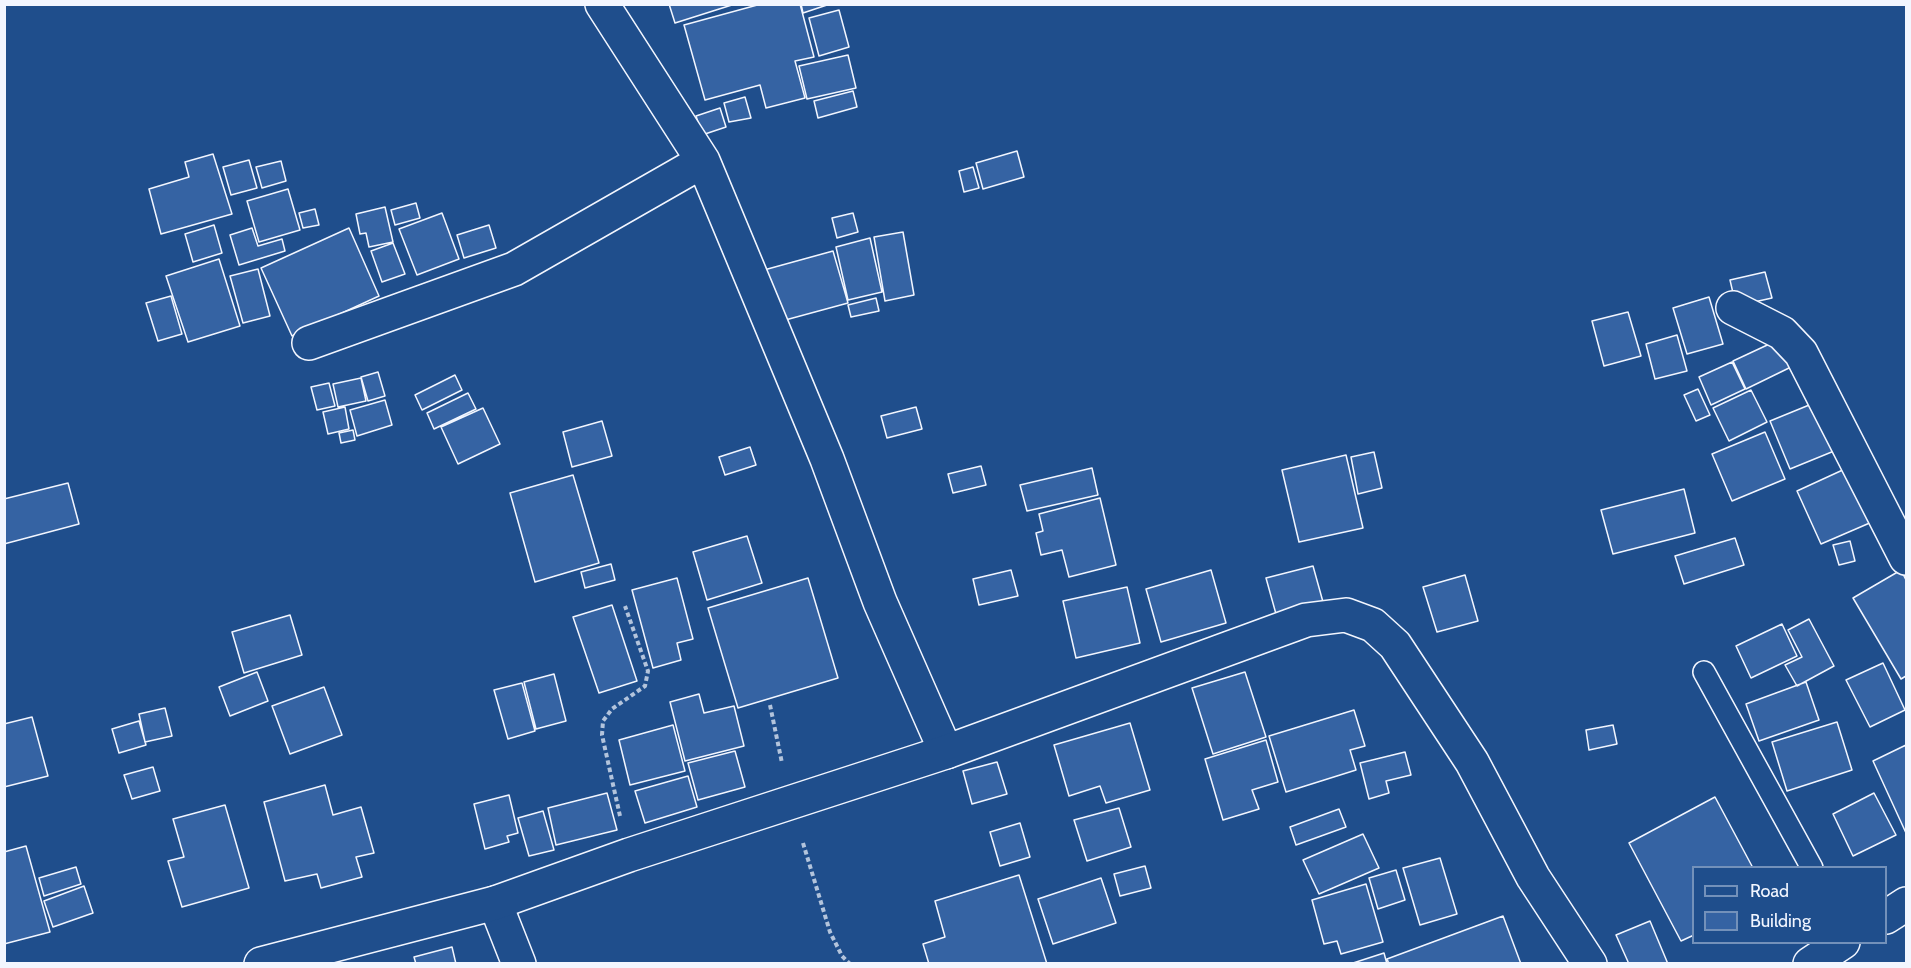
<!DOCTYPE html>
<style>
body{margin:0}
#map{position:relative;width:1911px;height:968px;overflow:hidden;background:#1f4e8c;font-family:Cabin,sans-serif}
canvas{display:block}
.frame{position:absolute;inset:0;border:6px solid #f2f6ff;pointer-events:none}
.legend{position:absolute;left:1692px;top:866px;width:195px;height:78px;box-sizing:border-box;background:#1f4e8c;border:2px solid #7391ba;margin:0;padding:8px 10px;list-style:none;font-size:18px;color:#f2f6ff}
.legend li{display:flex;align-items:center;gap:12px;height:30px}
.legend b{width:30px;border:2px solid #7391ba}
</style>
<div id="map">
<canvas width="1911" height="968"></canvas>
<div class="frame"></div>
<ul class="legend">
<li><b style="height:8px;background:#1f4e8c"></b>Road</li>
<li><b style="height:16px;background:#3563a3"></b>Building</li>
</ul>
</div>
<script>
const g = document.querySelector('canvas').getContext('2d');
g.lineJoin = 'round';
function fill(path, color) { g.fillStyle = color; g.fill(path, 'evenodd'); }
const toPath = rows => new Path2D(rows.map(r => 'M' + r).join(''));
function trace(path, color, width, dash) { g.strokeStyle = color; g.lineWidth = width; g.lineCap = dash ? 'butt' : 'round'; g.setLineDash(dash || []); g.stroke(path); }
const building = toPath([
 [669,4,735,4,675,23,669,4],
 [761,4,800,4,814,57,795,61,805,98,766,108,760,85,705,100,684,25,761,4],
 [801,4,830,4,803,13,801,4],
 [839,10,849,47,819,56,809,18,839,10],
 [848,55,856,88,807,99,799,66,848,55],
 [853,91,857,107,818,118,814,101,853,91],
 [745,97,751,118,729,122,724,103,745,97],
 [720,108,726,127,702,135,696,116,720,108],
 [1017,151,1024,177,983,189,976,163,1017,151],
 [213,154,232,214,161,234,149,189,189,177,185,162,213,154],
 [249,160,257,188,231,195,223,167,249,160],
 [281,161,286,181,262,188,256,167,281,161],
 [973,167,979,188,964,192,959,171,973,167],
 [288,189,300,230,259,242,247,201,288,189],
 [416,203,420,218,395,225,391,210,416,203],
 [385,207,393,242,369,247,366,233,360,234,356,214,385,207],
 [315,209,319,225,303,228,299,213,315,209],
 [442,213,459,259,417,275,399,229,442,213],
 [853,213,858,232,837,238,832,218,853,213],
 [214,225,222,253,193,262,185,234,214,225],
 [489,225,496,248,464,258,457,235,489,225],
 [252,228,258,246,282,239,285,251,239,265,230,235,252,228],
 [349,228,379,296,292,336,261,268,349,228],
 [903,232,914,295,885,301,874,237,903,232],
 [870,238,882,292,848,300,836,247,870,238],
 [393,243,405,274,382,282,371,251,393,243],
 [833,251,848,303,778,322,764,270,833,251],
 [219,259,240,326,188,342,166,276,219,259],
 [258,269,270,316,243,323,230,276,258,269],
 [1765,272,1772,298,1736,306,1730,280,1765,272],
 [171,296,182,334,158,341,146,303,171,296],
 [1709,297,1723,344,1687,354,1673,308,1709,297],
 [876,298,879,311,851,317,848,305,876,298],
 [1628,312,1641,356,1604,366,1592,321,1628,312],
 [1677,335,1687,371,1655,379,1646,344,1677,335],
 [1778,340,1791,367,1746,389,1733,361,1778,340],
 [1732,362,1745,389,1711,405,1699,377,1732,362],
 [378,372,385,396,368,401,361,377,378,372],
 [455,375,462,390,422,410,415,395,455,375],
 [361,378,366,401,338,407,333,384,361,378],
 [329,383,335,406,317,410,311,387,329,383],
 [1698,389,1710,415,1696,421,1684,395,1698,389],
 [1751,390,1767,422,1729,441,1713,408,1751,390],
 [468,393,476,409,434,429,427,413,468,393],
 [385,400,392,425,357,436,350,410,385,400],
 [1819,401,1839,449,1790,469,1770,421,1819,401],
 [345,407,349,429,328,434,323,412,345,407],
 [916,407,922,429,887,438,881,416,916,407],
 [483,408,500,444,458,464,441,427,483,408],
 [602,421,612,456,572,467,563,432,602,421],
 [353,430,355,440,341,443,339,433,353,430],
 [1765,432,1785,479,1732,501,1712,454,1765,432],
 [750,447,756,465,725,475,719,457,750,447],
 [1374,452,1382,488,1358,494,1351,457,1374,452],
 [1346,455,1363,528,1299,542,1282,470,1346,455],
 [981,466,986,485,953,493,948,474,981,466],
 [1092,468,1098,495,1027,511,1020,485,1092,468],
 [1847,468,1872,522,1821,544,1797,491,1847,468],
 [573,475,599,563,535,582,510,493,573,475],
 [68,483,79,524,4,544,4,499,68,483],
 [1684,489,1695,533,1613,554,1601,510,1684,489],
 [1100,498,1116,565,1069,577,1062,550,1041,555,1036,533,1043,531,1039,514,1100,498],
 [747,536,762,583,707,600,693,552,747,536],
 [1735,538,1744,565,1684,584,1675,556,1735,538],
 [1850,541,1855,561,1839,565,1833,545,1850,541],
 [611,564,615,580,585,588,581,572,611,564],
 [1313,566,1323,602,1276,614,1266,578,1313,566],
 [1011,570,1018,596,979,605,973,579,1011,570],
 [1211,570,1226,623,1161,642,1146,589,1211,570],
 [1901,570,1906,580,1906,676,1901,679,1853,598,1901,570],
 [1465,575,1478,621,1437,632,1423,587,1465,575],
 [677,578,693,639,677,643,681,660,653,668,632,590,677,578],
 [808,578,838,678,738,708,708,608,808,578],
 [1127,587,1140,643,1076,658,1063,601,1127,587],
 [612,605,637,681,599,693,573,617,612,605],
 [290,615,302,655,244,673,232,632,290,615],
 [1809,619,1834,666,1797,686,1785,665,1802,657,1788,630,1809,619],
 [1782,624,1797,656,1751,678,1736,646,1782,624],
 [1883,663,1905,710,1870,727,1846,680,1883,663],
 [257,672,268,701,230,716,219,687,257,672],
 [1245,672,1266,737,1213,754,1192,688,1245,672],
 [554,674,566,721,536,729,524,682,554,674],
 [1806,682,1819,720,1759,741,1746,704,1806,682],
 [522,683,535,731,508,739,494,690,522,683],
 [324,687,342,735,290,754,272,706,324,687],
 [699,694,704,713,734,706,744,746,685,761,670,702,699,694],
 [165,708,172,736,145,742,139,714,165,708],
 [1354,710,1365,746,1350,750,1356,770,1286,792,1269,736,1354,710],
 [32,717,48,776,4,787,4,724,32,717],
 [139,721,146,745,119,753,112,729,139,721],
 [1837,722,1852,770,1787,791,1772,742,1837,722],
 [1130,723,1150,790,1106,803,1100,786,1069,796,1054,745,1130,723],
 [673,725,685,771,630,785,619,740,673,725],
 [1613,725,1617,744,1589,750,1586,730,1613,725],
 [1266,740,1278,782,1252,790,1259,809,1223,820,1205,759,1266,740],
 [1906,745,1906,833,1873,761,1906,745],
 [735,751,745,787,698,800,688,763,735,751],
 [1405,752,1411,775,1386,781,1389,793,1369,799,1360,763,1405,752],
 [997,762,1007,794,972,804,963,771,997,762],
 [153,767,160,791,132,799,124,775,153,767],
 [688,776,697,807,645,823,635,791,688,776],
 [325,785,333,815,361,807,374,853,356,857,362,877,321,888,317,874,285,881,264,802,325,785],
 [607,793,617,830,556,845,548,808,607,793],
 [1874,793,1896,835,1853,856,1833,814,1874,793],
 [509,795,518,833,507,836,509,842,485,849,474,804,509,795],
 [1715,797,1753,868,1694,868,1694,935,1681,941,1629,843,1715,797],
 [225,805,249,888,182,907,168,861,184,857,173,819,225,805],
 [1119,808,1131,847,1087,861,1074,820,1119,808],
 [1339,809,1346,827,1296,845,1290,827,1339,809],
 [543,811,554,850,529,856,518,818,543,811],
 [1020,823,1030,857,1000,866,990,832,1020,823],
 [1363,834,1379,868,1319,894,1303,860,1363,834],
 [26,846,50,932,4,944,4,852,26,846],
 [1440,858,1457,914,1420,925,1403,868,1440,858],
 [1145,866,1151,888,1120,896,1114,874,1145,866],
 [76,867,81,884,44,896,39,878,76,867],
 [1396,870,1405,900,1378,909,1369,878,1396,870],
 [1019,875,1047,964,929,964,923,944,945,937,935,901,1019,875],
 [1101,878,1116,923,1053,944,1038,899,1101,878],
 [1366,884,1383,942,1341,954,1337,941,1324,944,1312,900,1366,884],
 [84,886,93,913,53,927,44,901,84,886],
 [1503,916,1521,964,1389,964,1387,959,1503,916],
 [1650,921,1668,964,1629,964,1616,935,1650,921],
 [452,947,456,964,416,964,414,957,452,947],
 [1384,953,1387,964,1350,964,1384,953]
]);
fill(building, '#3563a3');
trace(building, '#f2f6ff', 1.5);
const service = toPath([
 [1704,672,1812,868]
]);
const minor = toPath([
 [602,4,703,161,827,459,880,602,946,752],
 [1733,308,1782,333,1801,353,1906,558],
 [309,343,514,269,703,161],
 [495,903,519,964]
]);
const tertiary = toPath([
 [1886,917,1906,904],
 [261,964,495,903,629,855,946,752,1306,620,1346,615,1373,625,1395,645,1472,762,1533,877,1590,964],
 [1810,964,1843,942]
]);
trace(service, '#f2f6ff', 24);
trace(minor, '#f2f6ff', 36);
trace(tertiary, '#f2f6ff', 36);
trace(toPath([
 [770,705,782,763],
 [620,816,602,735,603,721,612,709,645,686,648,671,625,606],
 [803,843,830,932,842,956,850,964]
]), '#b3c4dc', 4, [4.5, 3]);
trace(service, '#1f4e8c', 21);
trace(minor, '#1f4e8c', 33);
trace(tertiary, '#1f4e8c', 33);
</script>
